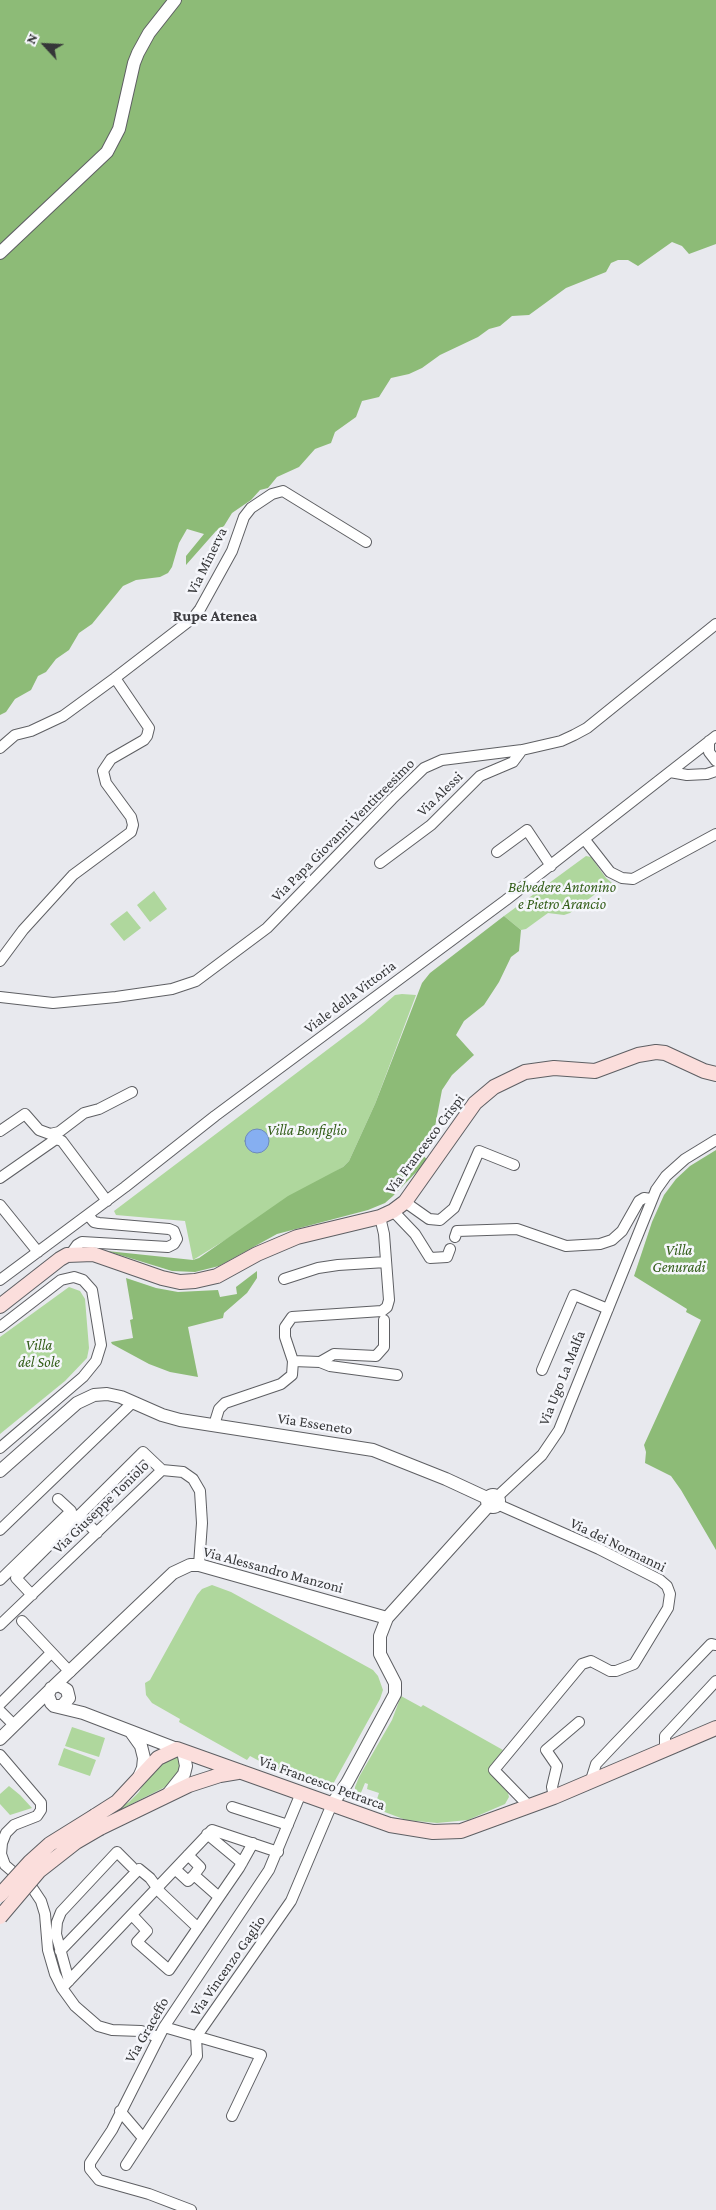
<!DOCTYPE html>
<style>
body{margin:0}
#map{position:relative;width:716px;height:2210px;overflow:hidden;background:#e8e9ee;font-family:"Crimson Pro",serif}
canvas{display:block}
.north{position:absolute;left:20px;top:20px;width:50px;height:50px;-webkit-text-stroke:4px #f5f6fb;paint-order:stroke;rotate:295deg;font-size:14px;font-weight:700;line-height:20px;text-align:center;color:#353638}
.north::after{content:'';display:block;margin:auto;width:18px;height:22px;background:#353638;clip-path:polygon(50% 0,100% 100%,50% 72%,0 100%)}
</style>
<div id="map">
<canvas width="716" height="2210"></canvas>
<div class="north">N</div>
</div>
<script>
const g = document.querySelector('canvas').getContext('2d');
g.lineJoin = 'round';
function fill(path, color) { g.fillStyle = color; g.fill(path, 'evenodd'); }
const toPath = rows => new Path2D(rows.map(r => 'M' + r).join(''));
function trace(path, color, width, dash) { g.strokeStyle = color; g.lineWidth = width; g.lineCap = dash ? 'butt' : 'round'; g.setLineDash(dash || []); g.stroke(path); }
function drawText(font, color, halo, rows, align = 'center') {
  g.font = font + ' "Crimson Pro",serif'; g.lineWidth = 5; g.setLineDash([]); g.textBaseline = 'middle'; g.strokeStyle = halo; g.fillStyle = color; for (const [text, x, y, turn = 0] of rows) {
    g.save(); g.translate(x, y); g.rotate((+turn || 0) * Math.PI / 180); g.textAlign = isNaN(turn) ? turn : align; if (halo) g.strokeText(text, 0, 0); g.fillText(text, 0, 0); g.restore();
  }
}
fill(toPath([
 [586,856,591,857,606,878,611,882,616,888,612,892,606,886,570,913,564,915,548,913,526,929,521,930,504,916],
 [154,891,167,909,150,922,137,905],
 [127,911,141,928,124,941,110,924],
 [402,994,416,995,375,1104,349,1161,343,1167,193,1260,185,1221,116,1215,114,1211,364,1022,395,995],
 [69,1287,80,1291,85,1299,89,1348,87,1358,65,1381,0,1434,0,1337],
 [212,1585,231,1592,373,1670,378,1676,383,1690,380,1699,332,1786,322,1788,295,1780,250,1756,247,1760,179,1722,180,1719,152,1703,146,1695,145,1683,150,1680,197,1595,202,1589],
 [401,1696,421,1707,423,1705,503,1750,488,1770,508,1793,509,1797,505,1804,468,1820,437,1823,406,1820,374,1808,379,1793,367,1789,368,1784,365,1783,358,1800,355,1797,355,1787,359,1777,392,1720],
 [72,1727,105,1738,99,1757,65,1746],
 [64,1748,96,1760,90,1776,58,1765],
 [178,1756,182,1769,171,1784,96,1822,129,1802,139,1792,149,1774,163,1759],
 [9,1786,20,1795,32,1808,10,1815,0,1804,0,1794]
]), '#afd79d');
fill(toPath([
 [0,0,716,0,716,244,689,254,682,246,672,242,638,266,628,260,618,260,611,263,606,272,566,288,529,315,512,316,500,326,489,329,478,337,440,355,422,368,409,374,391,378,379,397,362,401,356,417,335,432,331,443,315,449,299,467,277,477,268,488,260,490,251,500,232,513,224,526,216,531,186,565,186,556,204,534,187,529,179,543,172,567,168,573,160,577,136,580,123,586,92,624,79,633,69,650,56,659,46,672,38,676,31,690,15,699,6,712,0,715],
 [504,916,521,930,519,951,511,957,499,982,484,1005,464,1021,456,1035,474,1055,452,1075,442,1090,433,1137,422,1155,428,1160,393,1196,385,1203,368,1210,277,1234,219,1266,195,1272,172,1271,107,1251,193,1260,199,1258,288,1196,343,1167,349,1161,375,1104,422,983,430,973],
 [716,1150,716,1550,681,1490,671,1476,645,1463,646,1452,644,1445,701,1320,686,1312,687,1309,634,1276,652,1222,664,1195,676,1179,690,1166],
 [257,1271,257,1278,247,1293,224,1313,223,1318,188,1327,198,1377,170,1372,149,1364,112,1344,111,1342,133,1338,130,1320,133,1319,126,1278,156,1288,178,1292,218,1290,220,1297,237,1294,236,1287]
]), '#8dbb77');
const water = toPath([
 '245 1141a12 12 0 1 1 24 0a12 12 0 1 1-24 0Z'
]);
fill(water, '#86aff1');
trace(water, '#6e8bba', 1);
const minor = toPath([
 [709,741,709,752,716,761],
 [0,748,15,735,31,731,63,716,115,678,193,618,200,609,232,551,244,517,251,508,272,494,283,491,366,542],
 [670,772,687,775,707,774,716,771],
 [585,840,610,872,622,878,633,879,716,834],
 [497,852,527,830,551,866],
 [380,863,431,825,480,776,513,762,522,750],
 [0,961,23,930,73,875,131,832,133,825,131,817,106,783,103,771,111,759,144,740,147,736,149,728,115,678],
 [0,997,53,1003,116,997,172,989,196,981,267,928,392,799,424,768,442,760,522,750,561,741,574,735,587,728,716,624],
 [0,1131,25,1114,39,1130,50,1134,59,1132,84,1113,99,1109,132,1092],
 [0,1178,56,1139,62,1141,107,1201],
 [405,1202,429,1219,440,1220,454,1208,479,1151,514,1165],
 [0,1205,38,1252],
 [393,1211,415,1234,430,1258,447,1257,450,1249],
 [455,1237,457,1231,517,1229,566,1246,600,1244,612,1240,622,1231,639,1201,644,1198,651,1199],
 [70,1255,77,1245,82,1242,168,1247,174,1244,177,1239,174,1231,169,1229,99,1223,94,1222,88,1215],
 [284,1279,318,1268,338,1265,386,1262],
 [0,1280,125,1187,215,1116,506,900,716,736],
 [0,1327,61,1280,74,1277,83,1280,92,1290,101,1345,96,1361,83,1377,0,1448],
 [293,1361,320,1362,334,1354,376,1356,384,1347,384,1320],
 [320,1362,330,1366,397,1375],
 [542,1370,574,1295,608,1309],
 [214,1425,219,1409,225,1403,281,1384,292,1375,293,1361,285,1337,285,1327,292,1317,382,1311,387,1307,389,1300,384,1234,380,1217],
 [162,1470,183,1472,193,1479,200,1491,202,1523,199,1565],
 [497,1497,542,1455,559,1430,656,1190,666,1176,685,1159,716,1140],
 [497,1504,599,1549,660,1580,667,1586,670,1594,668,1608,634,1664,616,1671,610,1671,591,1661,582,1664,494,1770,529,1806],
 [79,1515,97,1533],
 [0,1530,132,1403],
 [0,1580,71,1511,58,1499],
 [32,1595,16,1578,143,1452,162,1470],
 [22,1621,70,1672],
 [0,1625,162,1470],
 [0,1704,51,1653],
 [0,1711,14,1725],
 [665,1749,665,1736,716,1681],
 [0,1755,41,1803,41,1810,37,1816,14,1825,6,1833,2,1843,1,1854,5,1865,33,1889,41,1901,45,1914,48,1950,55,1974,62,1988,75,2006,98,2026,112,2030,141,2031,158,2037],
 [591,1780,596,1764,613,1746,711,1644,716,1645],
 [554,1797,552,1787,557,1766,546,1750,579,1722],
 [232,1807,288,1825],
 [207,1834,242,1863],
 [175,1869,188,1881,194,1875,200,1867,188,1855],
 [194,1875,219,1897],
 [132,1915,147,1931,137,1942,169,1970,239,1868,253,1843],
 [60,1951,139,1869,150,1878,161,1893,197,1927],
 [69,1981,56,1934,57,1922,61,1912,117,1852,132,1867],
 [62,1988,212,1830,278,1852],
 [164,2027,261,2055,232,2116],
 [120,2111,143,2138],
 [126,2165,197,2056,196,2037,291,1901,332,1804],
 [191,2210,149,2194,99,2180,90,2169,90,2163,112,2130,164,2027,269,1870,301,1793]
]);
const tertiary = toPath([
 [0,253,107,152,119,129,134,63,138,53,149,33,175,0],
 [0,1471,77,1403,94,1395,107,1394,121,1397,162,1415,180,1420,373,1450,446,1479,487,1498],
 '487 1501a6 6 0 1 1 12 0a6 6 0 1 1-12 0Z',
 [54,1686,173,1573,190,1565,199,1565,387,1618],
 [57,1706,62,1706,69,1698,67,1690,59,1685,51,1688,48,1695,51,1703,54,1706,83,1713,177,1749],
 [131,1732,141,1746,144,1758,143,1768,139,1777],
 [0,1739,49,1691],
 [168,1794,184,1774,186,1766,183,1751],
 [332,1804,347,1783,395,1694,395,1683,380,1654,380,1636,387,1618,489,1505]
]);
const secondary = toPath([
 [0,1306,60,1259,67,1255,93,1254,162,1278,180,1282,195,1281,217,1276,257,1254,297,1237,380,1217,393,1211,405,1202,475,1103,494,1087,525,1072,554,1068,595,1071,638,1055,656,1052,665,1053,704,1071,716,1074],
 [95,1816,117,1802,158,1758,177,1749,390,1825,433,1832,461,1831,554,1797,716,1728],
 [100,1828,189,1785,220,1775,238,1772]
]);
trace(minor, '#5e5f63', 12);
trace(tertiary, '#5e5f63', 14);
trace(secondary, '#5e5f63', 16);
trace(minor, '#fff', 10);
trace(tertiary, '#fff', 12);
trace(secondary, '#fbdedc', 14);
const secondaryBridge = toPath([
 [0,1895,30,1862,50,1844,95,1816],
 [0,1917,39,1871,76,1842,100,1828]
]);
trace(secondaryBridge, '#5e5f63', 16, []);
trace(secondaryBridge, '#fbdedc', 14);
drawText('15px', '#353638', '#f5f6fb', [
 ["Via Minerva",207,561,-64],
 ["Via Alessi",440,794,-44],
 ["Via Papa Giovanni Ventitreesimo",343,830,-45],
 ["Viale della Vittoria",350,997,-37],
 ["Via Francesco Crispi",425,1144,-53],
 ["Via Ugo La Malfa",562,1378,-68],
 ["Via Esseneto",315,1424,9],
 ["Via Giuseppe Toniolo",101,1507,-44],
 ["Via dei Normanni",618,1545,26],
 ["Via Alessandro Manzoni",273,1570,15],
 ["Via Francesco Petrarca",322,1783,20],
 ["Via Vincenzo Gaglio",228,1966,-55],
 ["Via Graceffo",147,2030,-60]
]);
drawText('italic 15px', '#335e19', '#f5f6fb', [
 ["Belvedere Antonino",562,887],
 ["e Pietro Arancio",562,904],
 ["Villa Bonfiglio",307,1130],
 ["Villa",679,1250],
 ["Genuradi",679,1267],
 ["Villa",39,1345],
 ["del Sole",39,1362]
]);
drawText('bold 16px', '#3d3d41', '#f5f6fb', [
 ["Rupe Atenea",215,616]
]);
</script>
